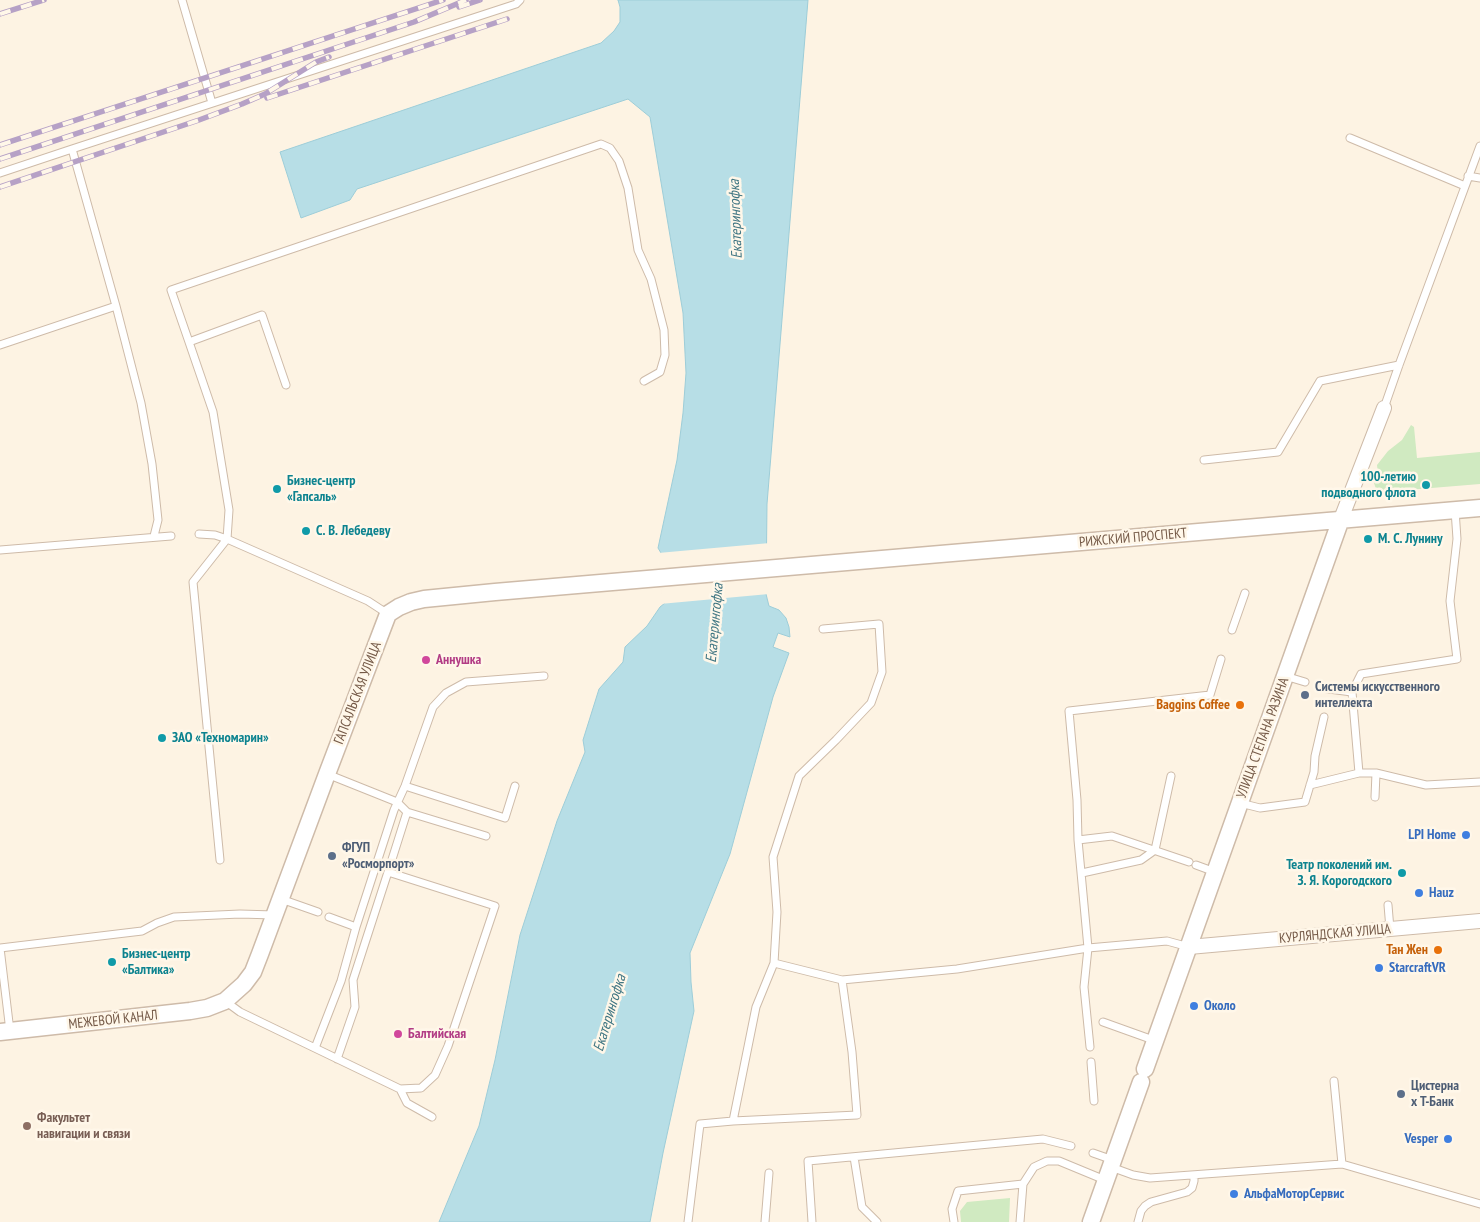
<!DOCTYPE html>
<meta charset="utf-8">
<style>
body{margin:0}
canvas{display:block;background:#fdf3e3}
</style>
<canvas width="1480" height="1222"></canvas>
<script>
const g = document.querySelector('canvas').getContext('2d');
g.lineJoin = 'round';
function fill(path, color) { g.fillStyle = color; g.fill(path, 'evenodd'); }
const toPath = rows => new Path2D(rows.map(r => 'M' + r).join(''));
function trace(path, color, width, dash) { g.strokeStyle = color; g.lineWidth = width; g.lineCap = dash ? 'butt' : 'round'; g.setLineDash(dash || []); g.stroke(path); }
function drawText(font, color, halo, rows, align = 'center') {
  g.font = font + ' "PT Sans Narrow",sans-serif'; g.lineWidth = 5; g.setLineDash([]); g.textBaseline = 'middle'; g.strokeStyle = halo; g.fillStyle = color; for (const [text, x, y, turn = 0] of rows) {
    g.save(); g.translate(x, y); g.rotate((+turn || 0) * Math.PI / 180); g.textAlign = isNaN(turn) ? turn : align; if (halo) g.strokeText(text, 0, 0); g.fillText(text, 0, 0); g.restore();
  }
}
fill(toPath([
 [1411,425,1414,427,1417,458,1480,452,1480,484,1383,492,1376,489,1373,480,1374,477,1378,474,1377,465,1388,451,1402,440],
 [1010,1198,1009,1222,961,1222,960,1211,967,1202]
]), '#d0eac1');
const water = toPath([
 [618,0,808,0,767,504,766,594,769,606,779,610,786,618,789,627,790,637,778,633,773,647,789,653,773,697,730,854,690,953,691,982,694,1011,663,1153,650,1222,439,1222,479,1126,495,1060,520,935,557,821,585,752,583,740,599,689,623,662,625,647,647,626,660,607,665,603,661,553,658,548,677,460,683,413,686,373,683,313,650,117,628,99,357,189,350,200,301,218,280,152,601,43,614,31,620,22,620,7,618,0]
]);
fill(water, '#b7dee6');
trace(water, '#9dcdd8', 1);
fill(toPath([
 [770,543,769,594,660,604,662,602,658,553]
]), '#fdf3e3');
const service = toPath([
 [182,0,212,103],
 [1350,138,1465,186],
 [0,173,72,149],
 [1468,176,1480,178],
 [189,342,171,290,601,144,610,148,619,161,628,188,638,250,651,279,664,330,665,355,660,372,644,381],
 [0,345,116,306],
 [1384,408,1399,365,1480,146],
 [1204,460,1278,452,1320,381,1399,365],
 [199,534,215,535,227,539,368,601,388,614],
 [154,536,158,520,152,464,141,403,116,306,72,149,516,4,520,0],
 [0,550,171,536],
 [823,629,879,624,882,672,871,703,836,740,799,776,773,857,777,912,774,963,842,980,957,969,1088,948,1167,941,1189,947],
 [1232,630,1245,593],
 [1285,676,1305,682],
 [1321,688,1352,692,1359,773],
 [1352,692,1361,674,1457,659,1450,601,1457,539,1455,510],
 [327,774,397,802,407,812,486,836],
 [1310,785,1359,773,1376,773,1426,785,1480,782],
 [405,786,505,818,515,786],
 [1375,797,1376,773],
 [1240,803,1260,808,1305,802,1314,772,1315,756,1324,717],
 [1078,840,1112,836,1189,862],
 [220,860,193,582,227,539,229,510,213,412,189,342,262,315,286,385],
 [1196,865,1215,872],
 [1082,873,1141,860,1155,850,1171,776],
 [281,899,318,912],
 [1388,905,1390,929],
 [329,917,356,927],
 [225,1001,240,1012,400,1089,421,1088,435,1075,448,1046,495,906,388,872,407,812],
 [1103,1022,1156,1041],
 [10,1031,0,948,142,931,157,923,174,917,240,914,274,915],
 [1090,1047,1084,987,1088,948,1078,840,1077,800,1069,711,1210,695,1221,659],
 [315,1048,341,981,356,927,394,810,405,786,433,707,446,693,466,682,544,676],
 [337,1059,355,1007,353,980,388,872],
 [1091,1062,1094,1101],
 [1334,1081,1342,1164],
 [400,1089,407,1103,432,1117],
 [733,1121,756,1007,774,963],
 [1093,1153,1113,1160],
 [854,1157,862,1207,877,1222],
 [1111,1167,1133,1175,1150,1178,1342,1164,1480,1204],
 [688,1222,700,1124,733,1121,857,1115,852,1052,842,980],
 [765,1222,769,1173],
 [812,1222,808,1161,1043,1139,1071,1146],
 [954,1222,952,1209,958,1191,1023,1184],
 [1020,1222,1023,1184,1034,1167,1047,1161,1059,1161,1105,1180],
 [1138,1222,1141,1211,1145,1206,1151,1202,1187,1192,1192,1188,1194,1181,1194,1175]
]);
const minor = toPath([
 [1341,519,1384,408],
 [1189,947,1480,921]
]);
const tertiary = toPath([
 [0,1032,190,1011,207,1008,225,1001,244,984,253,972,260,954,327,774,388,614,399,607,411,602,424,599,495,592,1480,508],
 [1145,1069,1341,519],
 [1091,1222,1141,1082]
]);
trace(service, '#cebba9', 9);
trace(minor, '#cebba9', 16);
trace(tertiary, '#cebba9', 19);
trace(service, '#fff', 7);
trace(minor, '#fff', 14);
trace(tertiary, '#fff', 16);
const rail = toPath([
 [459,7,480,0],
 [0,14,44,0],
 [267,98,507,19],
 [0,145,443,0],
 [0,159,414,22,466,0],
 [0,187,199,120,242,104,265,94,316,62,329,57]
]);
trace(rail, '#b6a1c6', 5.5);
trace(rail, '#fff7e9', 4, [11]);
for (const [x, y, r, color] of [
 [1426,485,5,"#0f9aa8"],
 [277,489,5,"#0f9aa8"],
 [306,531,5,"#0f9aa8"],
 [1368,539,5,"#0f9aa8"],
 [426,660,5,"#d1479c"],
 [1305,695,5,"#5c6f8a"],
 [1240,705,5,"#e8710a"],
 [162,738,5,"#0f9aa8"],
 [1466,835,5,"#3f7fe0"],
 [332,856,5,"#5c6f8a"],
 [1402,873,5,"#0f9aa8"],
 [1419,893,5,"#3f7fe0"],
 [1438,950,5,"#e8710a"],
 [112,962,5,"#0f9aa8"],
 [1379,968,5,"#3f7fe0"],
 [1194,1006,5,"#3f7fe0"],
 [398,1034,5,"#d1479c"],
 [1401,1094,5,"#5c6f8a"],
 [27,1126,5,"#8d6e63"],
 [1448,1139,5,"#3f7fe0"],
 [1234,1194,5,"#3f7fe0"]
]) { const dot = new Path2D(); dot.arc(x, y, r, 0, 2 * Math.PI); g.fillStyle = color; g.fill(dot); trace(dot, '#fff7e9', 2); }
drawText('bold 14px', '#0d838f', '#fff7e9', [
 ["100-летию",1416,477,"right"],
 ["подводного флота",1416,493,"right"],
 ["Бизнес-центр",287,481],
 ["«Гапсаль»",287,497],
 ["С. В. Лебедеву",316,531],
 ["М. С. Лунину",1378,539],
 ["ЗАО «Техномарин»",172,738],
 ["Театр поколений им.",1392,865,"right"],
 ["З. Я. Корогодского",1392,881,"right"],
 ["Бизнес-центр",122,954],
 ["«Балтика»",122,970]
], 'left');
drawText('14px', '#755a48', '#fff7e9', [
 ["РИЖСКИЙ ПРОСПЕКТ",1133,538,-5],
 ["ГАПСАЛЬСКАЯ УЛИЦА",358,693,-69],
 ["УЛИЦА СТЕПАНА РАЗИНА",1263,738,-70],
 ["КУРЛЯНДСКАЯ УЛИЦА",1335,934,-5],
 ["МЕЖЕВОЙ КАНАЛ",113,1020,-6]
]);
drawText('bold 14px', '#b23c85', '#fff7e9', [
 ["Аннушка",436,660],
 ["Балтийская",408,1034]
], 'left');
drawText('bold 14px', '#4e5e75', '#fff7e9', [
 ["Системы искусственного",1315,687],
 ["интеллекта",1315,703],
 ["ФГУП",342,848],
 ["«Росморпорт»",342,864],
 ["Цистерна",1411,1086],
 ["х Т-Банк",1411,1102]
], 'left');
drawText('bold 14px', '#c56008', '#fff7e9', [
 ["Baggins Coffee",1230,705],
 ["Тан Жен",1428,950]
], 'right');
drawText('bold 14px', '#366cbe', '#fff7e9', [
 ["LPI Home",1456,835,"right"],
 ["Hauz",1429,893],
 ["StarcraftVR",1389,968],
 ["Около",1204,1006],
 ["Vesper",1438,1139,"right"],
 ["АльфаМоторСервис",1244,1194]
], 'left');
drawText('bold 14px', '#785e54', '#fff7e9', [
 ["Факультет",37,1118],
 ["навигации и связи",37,1134]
], 'left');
drawText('italic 15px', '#3f7582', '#fff7e9', [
 ["Екатерингофка",736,219,-92],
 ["Екатерингофка",715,623,-85],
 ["Екатерингофка",610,1013,-73]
]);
</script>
